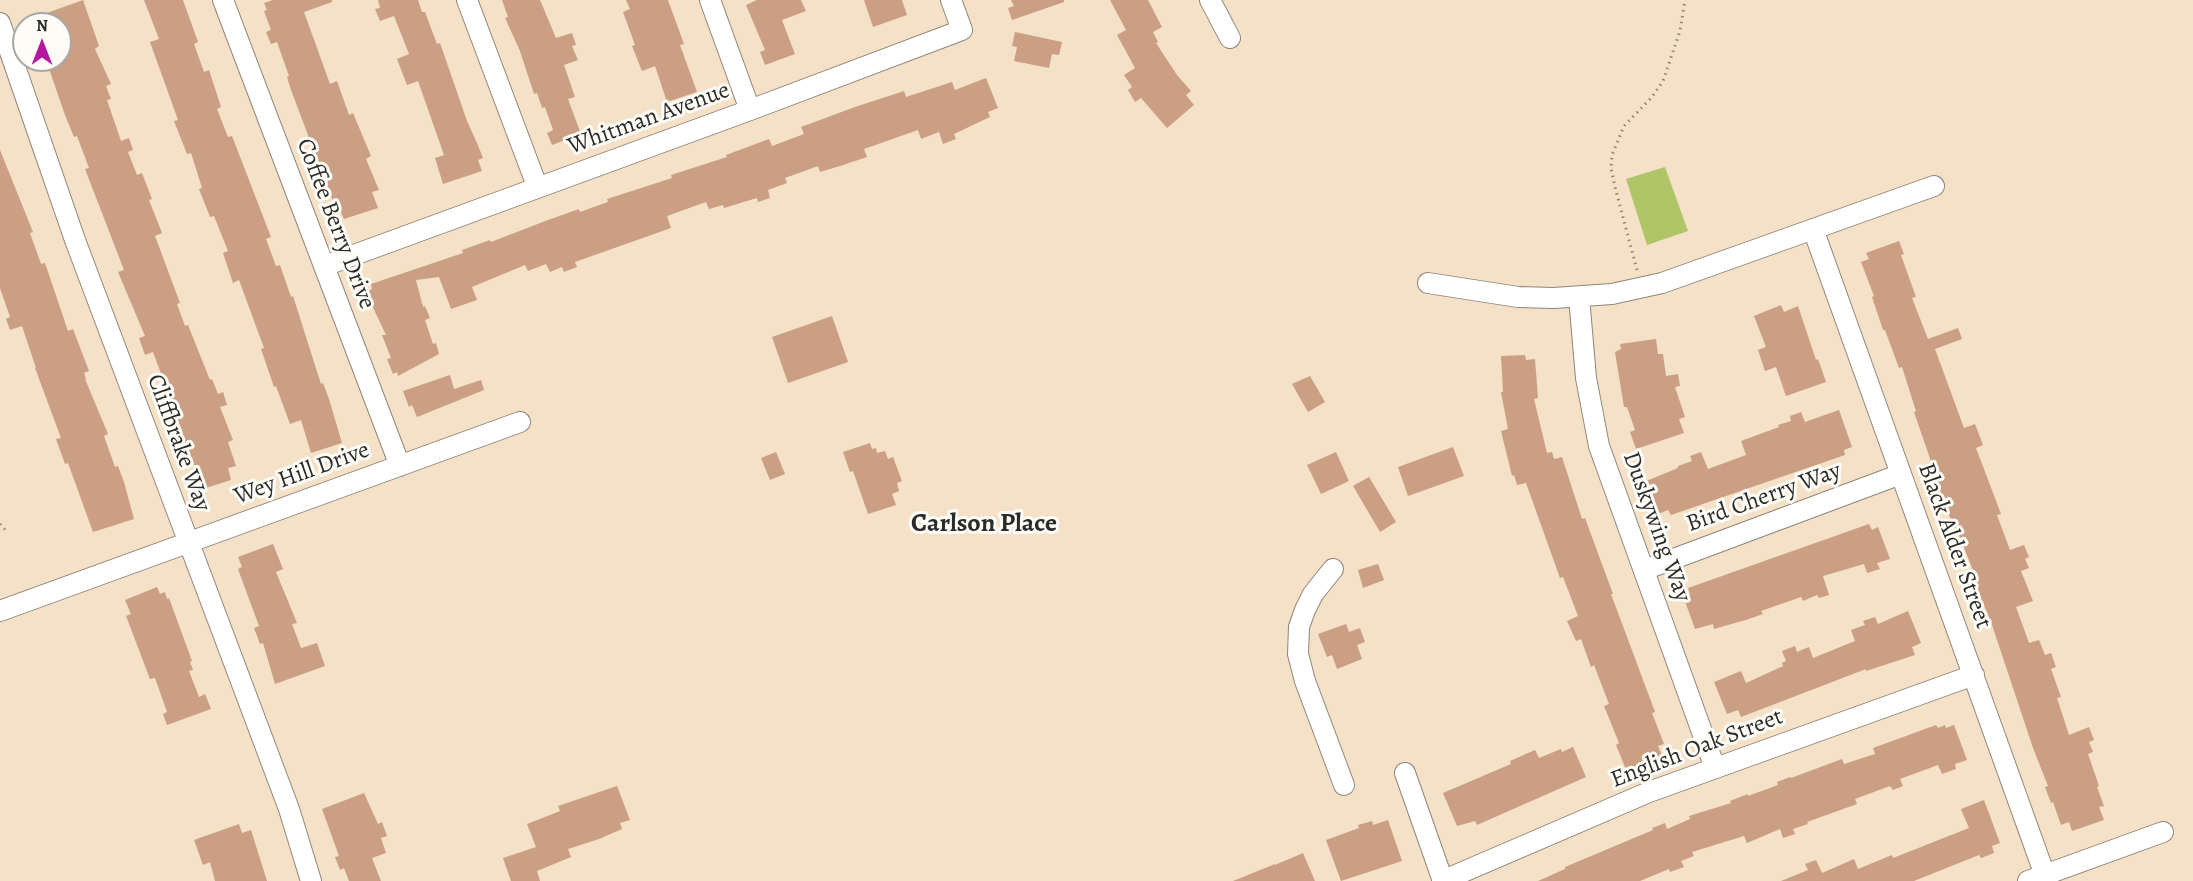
<!DOCTYPE html>
<style>
body{margin:0}
#map{position:relative;width:2193px;height:881px;overflow:hidden;background:#f4e1c7;font-family:Alegreya,serif}
canvas{display:block}
.north{position:absolute;left:12px;top:12px;width:60px;height:60px;box-sizing:border-box;background:#fdfcf7;border:2px solid #a9a8a5;border-radius:50%;rotate:0deg;font-size:16px;font-weight:700;line-height:24px;text-align:center;color:#2b2b2b}
.north::after{content:'';display:block;margin:auto;width:21px;height:27px;background:#b5179e;clip-path:polygon(50% 0,100% 100%,50% 72%,0 100%)}
</style>
<div id="map">
<canvas width="2193" height="881"></canvas>
<div class="north">N</div>
</div>
<script>
const g = document.querySelector('canvas').getContext('2d');
g.lineJoin = 'round';
function fill(path, color) { g.fillStyle = color; g.fill(path, 'evenodd'); }
const toPath = rows => new Path2D(rows.map(r => 'M' + r).join(''));
function trace(path, color, width, dash) { g.strokeStyle = color; g.lineWidth = width; g.lineCap = dash ? 'butt' : 'round'; g.setLineDash(dash || []); g.stroke(path); }
function drawText(font, color, halo, rows, align = 'center') {
  g.font = font + ' Alegreya,serif'; g.lineWidth = 6; g.setLineDash([]); g.textBaseline = 'middle'; g.strokeStyle = halo; g.fillStyle = color; for (const [text, x, y, turn = 0] of rows) {
    g.save(); g.translate(x, y); g.rotate((+turn || 0) * Math.PI / 180); g.textAlign = isNaN(turn) ? turn : align; if (halo) g.strokeText(text, 0, 0); g.fillText(text, 0, 0); g.restore();
  }
}
fill(toPath([
 [1665,167,1688,231,1647,245,1626,179]
]), '#b0c468');
fill(toPath([
 [83,0,99,46,95,49,111,84,106,86,111,99,107,100,121,141,129,138,133,150,128,152,137,175,142,173,152,199,149,200,162,233,155,236,180,303,177,304,185,326,188,325,210,380,212,379,218,394,223,392,227,405,220,407,233,440,228,442,236,466,228,468,231,480,203,489,191,456,187,457,181,442,185,440,174,409,171,411,166,396,169,395,153,352,145,355,139,338,145,336,118,272,124,270,85,169,89,168,77,136,74,137,65,115,48,66,52,64,50,60,60,60,60,24,22,24,22,22],
 [144,0,183,0,198,42,194,44,204,72,209,70,221,107,217,109,228,137,232,136,271,237,266,239,276,266,280,265,291,297,293,296,321,384,323,383,329,399,342,443,311,453,301,420,290,424,276,386,274,387,261,349,264,348,239,280,233,283,223,253,228,251,214,216,210,217,199,189,202,188,191,153,187,154,174,121,178,120,150,42,159,39],
 [273,0,332,0,332,2,304,12,330,84,337,81,349,115,353,113,371,156,366,159,379,190,372,192,378,208,344,219,340,210,337,212,291,90,287,77,289,76,277,42,271,44,266,32,271,30,264,11,267,10,264,3],
 [378,0,418,0,422,12,425,12,437,44,440,43,467,121,477,143,483,158,478,160,482,171,443,184,435,158,444,155,418,81,407,85,397,59,409,54,394,16,380,21,375,9,380,8],
 [502,0,540,0,556,38,572,33,576,45,572,46,578,60,564,65,575,97,568,99,581,134,552,145,547,133,553,130,545,107,542,108,537,93,534,94,520,51,505,18,508,17],
 [626,0,668,0,684,44,680,45,697,92,667,102,655,66,642,71,632,46,635,45,623,12,630,9],
 [757,0,801,0,806,11,782,20,795,54,765,65,760,52,765,50,746,5],
 [864,0,902,0,907,15,873,27],
 [1011,0,1064,0,1064,2,1012,20,1008,8,1014,6],
 [1110,0,1148,0,1162,27,1153,32,1158,42,1156,43,1177,75,1191,91,1186,95,1194,105,1167,128,1141,98,1135,102,1128,90,1132,87,1124,75,1135,68,1117,35,1126,30],
 [1015,32,1062,42,1059,55,1052,54,1049,68,1014,61,1017,47,1012,46],
 [986,78,998,108,988,112,990,117,954,134,956,139,943,144,939,132,921,139,918,130,864,149,867,157,840,166,820,172,818,166,785,178,787,183,768,190,770,198,758,202,757,198,724,208,723,205,709,209,706,202,667,216,671,228,575,262,577,267,564,272,562,267,550,272,546,264,528,271,525,265,472,287,477,300,451,309,439,277,416,280,423,307,425,306,430,318,425,320,433,344,436,343,439,354,398,376,397,372,393,374,387,359,391,358,382,335,386,335,369,299,370,298,368,291,372,289,371,284,463,253,462,250,490,240,491,242,548,220,579,209,580,212,608,202,607,199,672,178,671,175,727,157,726,155,769,139,772,146,804,134,801,127,855,107,904,91,906,97,952,82,955,90],
 [0,150,33,232,30,233,41,264,45,263,68,331,73,329,89,371,84,373,86,379,85,379,108,434,104,436,115,467,118,466,124,482,134,519,93,532,68,463,65,464,56,439,61,438,35,368,36,368,22,326,10,330,6,319,10,317,0,288],
 [1899,241,1904,254,1901,255,1916,297,1912,298,1928,339,1958,328,1962,339,1935,349,1964,428,1975,424,1983,445,1976,448,2001,514,1997,515,2010,550,2024,545,2029,557,2025,559,2029,568,2021,571,2033,601,2016,607,2029,643,2039,640,2045,655,2051,653,2056,667,2051,669,2061,697,2057,698,2069,735,2089,727,2094,740,2089,742,2093,752,2088,754,2099,786,2097,787,2104,806,2099,807,2104,820,2072,831,2069,822,2061,825,2053,802,2051,803,2045,787,2048,786,2033,748,1991,622,1971,574,1974,573,1957,530,1955,530,1936,483,1938,482,1914,412,1916,411,1902,367,1899,368,1885,330,1883,330,1872,297,1874,296,1861,262,1869,259,1866,253],
 [1781,305,1784,312,1798,306,1816,360,1818,359,1826,382,1786,396,1776,367,1765,371,1758,350,1766,347,1754,316],
 [832,316,848,362,788,383,772,337],
 [1656,339,1658,354,1663,354,1666,376,1678,374,1680,386,1675,387,1685,417,1679,419,1684,433,1636,449,1630,432,1635,430,1627,407,1624,407,1615,352,1621,349,1620,344],
 [1525,355,1526,360,1535,359,1538,398,1534,399,1547,453,1552,452,1554,459,1562,457,1582,519,1585,518,1613,594,1611,594,1655,712,1652,713,1664,744,1658,746,1663,758,1627,772,1616,745,1619,743,1604,706,1609,704,1594,665,1591,667,1581,639,1576,641,1567,621,1578,616,1563,577,1560,578,1526,483,1517,485,1514,475,1512,476,1501,431,1508,429,1501,392,1503,392,1501,356],
 [450,375,454,389,481,380,484,390,417,417,412,405,409,407,403,391],
 [1310,376,1325,402,1308,412,1292,384],
 [1839,410,1852,447,1844,450,1845,455,1671,515,1668,510,1656,515,1644,482,1678,468,1678,466,1692,461,1690,456,1701,452,1708,469,1746,455,1741,441,1779,427,1778,425,1791,421,1790,416,1801,412,1805,422],
 [870,443,872,449,876,448,877,453,885,451,888,459,893,457,902,481,897,483,899,491,892,494,896,505,868,514,853,471,850,472,843,452],
 [1453,447,1464,476,1408,496,1398,467],
 [776,452,785,474,770,480,761,458],
 [1336,452,1349,481,1321,494,1307,465],
 [1369,477,1396,522,1380,532,1353,486],
 [1869,524,1872,530,1878,527,1890,559,1877,563,1880,569,1867,573,1864,564,1823,576,1829,595,1819,598,1817,595,1803,601,1801,597,1761,611,1763,614,1749,619,1714,629,1713,624,1695,629,1683,596,1690,595,1688,588],
 [273,544,283,569,276,572,297,623,292,624,301,648,317,643,325,666,275,684,263,643,260,644,254,628,259,626,238,569,242,567,238,557],
 [1378,564,1384,580,1363,588,1358,570],
 [157,587,160,594,165,592,167,599,169,598,192,661,190,662,193,670,189,671,199,697,205,694,211,709,167,725,163,714,167,712,155,678,150,679,126,616,131,614,125,600],
 [1908,611,1921,643,1912,647,1915,655,1866,671,1866,669,1741,717,1738,710,1727,714,1714,682,1741,671,1746,683,1783,666,1782,663,1786,661,1782,651,1795,646,1797,652,1809,647,1813,658,1855,641,1851,630,1865,625,1863,621,1875,617,1878,624],
 [1346,624,1349,632,1360,628,1365,642,1357,645,1362,659,1337,669,1332,655,1327,657,1318,634],
 [1936,725,1938,728,1945,725,1946,728,1954,725,1967,760,1955,764,1956,769,1942,774,1938,765,1900,779,1903,786,1893,790,1890,786,1855,799,1857,804,1807,822,1808,824,1793,829,1795,834,1783,838,1780,829,1747,843,1744,836,1692,852,1694,856,1681,861,1684,867,1670,872,1669,869,1640,881,1538,881,1565,869,1565,867,1653,830,1652,828,1665,823,1667,829,1690,819,1689,816,1731,803,1730,801,1748,794,1748,796,1778,785,1777,782,1790,777,1791,778,1842,759,1844,764,1875,754,1873,748],
 [1573,747,1586,777,1477,825,1475,821,1457,826,1443,793,1511,764,1510,761,1535,750,1539,758,1561,749,1562,752],
 [617,786,630,820,620,823,622,829,599,839,568,849,571,857,537,871,540,881,511,881,503,858,536,847,527,824,560,811,558,806],
 [364,793,378,824,382,822,387,836,381,838,386,853,372,858,381,881,349,881,344,868,340,870,335,857,339,856,322,809],
 [1984,800,2000,843,1992,846,1994,853,1981,858,1979,855,1914,881,1781,881,1808,870,1805,864,1816,860,1822,873,1854,859,1858,869,1892,855,1893,858,1969,828,1961,809],
 [1388,820,1402,861,1341,881,1326,840,1359,828,1358,825,1372,821,1373,825],
 [239,824,242,833,251,830,267,881,215,881,210,862,203,865,194,840],
 [1303,853,1315,881,1233,881,1275,864,1275,865]
]), '#ca9f83');
const minor = toPath([
 [223,0,400,466],
 [467,0,537,186],
 [710,0,750,110],
 [1210,0,1230,38],
 [0,23,75,240,289,809,311,881],
 [1813,229,2047,881],
 [324,266,750,110,962,30,951,0],
 [1428,283,1518,297,1554,298,1612,294,1662,283,1934,186],
 [1579,297,1586,378,1599,446,1715,768],
 [1333,569,1313,594,1305,610,1299,627,1298,654,1305,681,1344,785],
 [1644,570,1901,474],
 [0,611,520,422],
 [1405,773,1443,881],
 [1442,881,1649,792,1974,675],
 [2028,881,2163,832]
]);
trace(minor, '#908679', 22);
trace(toPath([
 [1637,270,1615,187,1611,168,1612,155,1624,126,1652,97,1663,81,1680,31,1685,0],
 [0,524,8,533]
]), '#908679', 3, [1.5, 4.5]);
trace(minor, '#fff', 20);
drawText('24px', '#2b2b2b', '#fdfcf7', [
 ["Whitman Avenue",649,119,-20],
 ["Coffee Berry Drive",335,224,69],
 ["Cliffbrake Way",178,443,70],
 ["Wey Hill Drive",302,474,-20],
 ["Bird Cherry Way",1764,498,-20],
 ["Duskywing Way",1656,527,70],
 ["Black Alder Street",1954,546,70],
 ["English Oak Street",1697,749,-21]
]);
drawText('bold 26px', '#2b2b2b', '#fdfcf7', [
 ["Carlson Place",984,525]
]);
</script>
